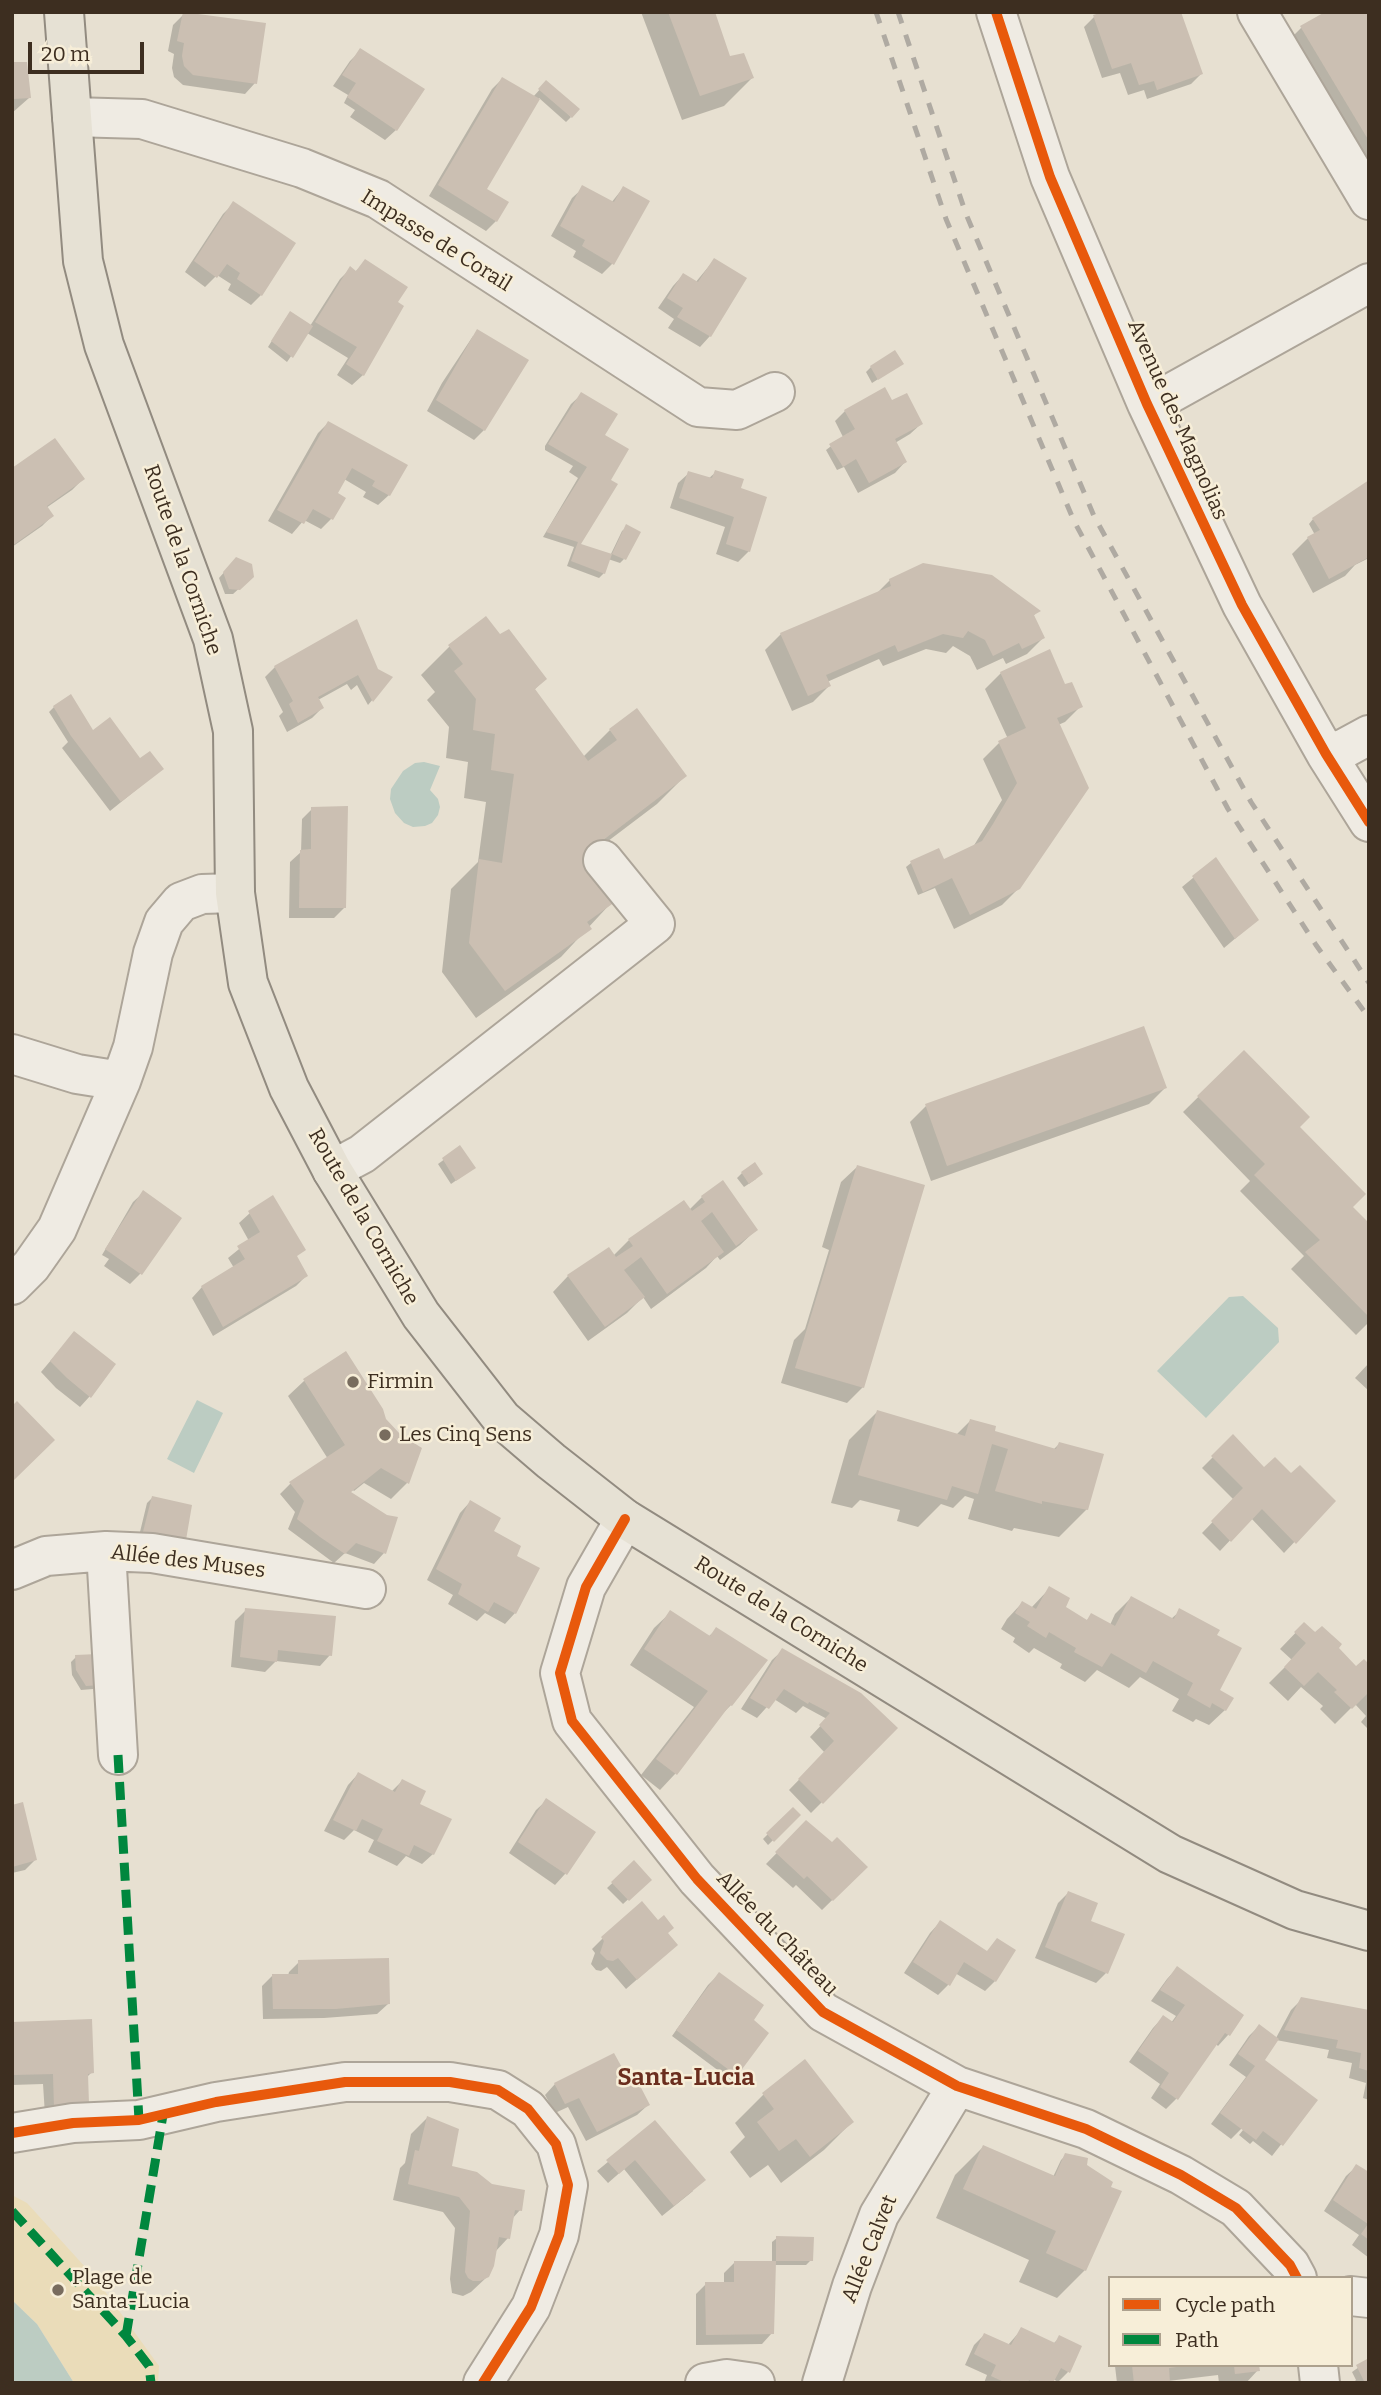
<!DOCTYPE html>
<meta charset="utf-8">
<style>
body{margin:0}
#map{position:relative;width:1381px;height:2395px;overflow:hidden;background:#e7e0d1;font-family:Bitter,serif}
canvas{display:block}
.frame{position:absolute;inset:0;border:14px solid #3d2e20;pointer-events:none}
.legend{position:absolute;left:1108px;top:2276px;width:245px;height:91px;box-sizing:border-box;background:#f7eed8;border:2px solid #ada18e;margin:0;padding:9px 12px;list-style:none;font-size:21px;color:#3d2e20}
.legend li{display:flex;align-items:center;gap:14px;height:35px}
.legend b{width:35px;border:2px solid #ada18e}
.scale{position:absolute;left:28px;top:42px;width:116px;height:32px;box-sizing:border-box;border:4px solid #3d2e20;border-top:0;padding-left:9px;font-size:21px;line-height:24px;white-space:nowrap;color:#3d2e20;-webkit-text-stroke:5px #f7eed8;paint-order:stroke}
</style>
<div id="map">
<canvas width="1381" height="2395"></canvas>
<div class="frame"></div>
<ul class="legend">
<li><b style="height:9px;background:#e8590c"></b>Cycle path</li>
<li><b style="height:9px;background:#00873e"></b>Path</li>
</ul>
<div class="scale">20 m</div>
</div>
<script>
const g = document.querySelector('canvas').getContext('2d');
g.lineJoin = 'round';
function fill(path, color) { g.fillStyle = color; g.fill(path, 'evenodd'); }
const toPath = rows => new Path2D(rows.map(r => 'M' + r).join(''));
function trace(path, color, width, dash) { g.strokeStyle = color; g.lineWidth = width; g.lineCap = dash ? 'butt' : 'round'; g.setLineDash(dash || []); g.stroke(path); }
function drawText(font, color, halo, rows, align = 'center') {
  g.font = font + ' Bitter,serif'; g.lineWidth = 5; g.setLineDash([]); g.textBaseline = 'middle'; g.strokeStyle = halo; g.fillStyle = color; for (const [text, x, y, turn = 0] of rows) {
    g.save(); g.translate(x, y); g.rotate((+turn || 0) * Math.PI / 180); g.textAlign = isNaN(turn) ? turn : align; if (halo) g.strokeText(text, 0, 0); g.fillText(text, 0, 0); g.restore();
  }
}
fill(toPath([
 [12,2195,27,2203,96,2279,159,2366,158,2383,74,2383,37,2324,12,2300]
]), '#eadcb9');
fill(toPath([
 [424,762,440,766,430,790,438,799,440,807,438,815,432,823,425,826,413,827,404,823,395,813,390,799,391,789,403,771,415,763],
 [1243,1296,1278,1328,1279,1342,1206,1418,1157,1371,1229,1297],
 [197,1400,223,1413,194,1473,167,1459],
 [12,2300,37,2324,74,2383,12,2383]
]), '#bcccc2');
fill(toPath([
 [641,12,713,12,729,58,752,78,724,106,682,120],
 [1098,12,1179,12,1201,74,1191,84,1147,99,1144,90,1128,95,1120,73,1102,78,1084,27,1094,17,1099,15],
 [1369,12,1369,182,1286,43,1301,28],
 [184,14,255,83,245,94,183,85,174,77,172,68,174,54,168,51,173,25],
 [361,50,396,130,385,140,350,117,355,110,344,103,348,95,333,86,350,61],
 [12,64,29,98,12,113],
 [502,79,533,97,542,87,571,117,566,122,539,98,485,189,496,221,486,231,429,196,492,89],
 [583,188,611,203,623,188,648,202,612,264,602,274,573,257,576,251,551,236,572,198],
 [233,204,261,295,251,305,228,290,231,284,217,275,205,287,185,272,223,214],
 [714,260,710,336,700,347,668,328,674,319,658,308,673,286,683,275,695,283],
 [365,262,396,302,363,375,352,385,337,375,348,358,307,333,287,362,268,347,286,318,310,326,340,279,350,269,355,272],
 [473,336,484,430,474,440,427,411,442,383],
 [902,364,872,383,866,372,871,367],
 [582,394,603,435,608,481,579,545,610,556,622,531,627,527,625,558,620,563,608,559,604,573,599,578,567,566,574,547,543,537,578,478,569,472,573,466,545,450,545,446,571,404],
 [891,403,921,424,910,434,895,443,905,462,895,473,858,493,844,467,837,470,826,450,843,437,835,421,845,411],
 [328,423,389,495,378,505,363,497,366,492,344,479,335,494,331,519,321,529,304,520,292,534,268,521,318,433],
 [12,470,83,479,72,490,46,508,52,516,42,526,12,547],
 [716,472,739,489,749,551,738,562,716,554,725,527,670,508,678,483,689,473,708,479],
 [1369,482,1369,558,1355,565,1345,576,1313,593,1292,554,1308,538,1315,535,1309,524,1313,519],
 [236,559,252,577,233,594,225,594,219,578],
 [890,580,1038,611,1033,616,1043,638,1027,654,1006,664,1003,658,977,670,970,656,953,646,946,653,926,649,883,666,879,659,827,682,829,686,813,702,792,711,765,650,781,634,875,595],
 [486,619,500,637,545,679,534,690,583,757,610,730,685,776,657,804,591,854,612,902,561,957,476,1018,442,972,451,889,478,862,486,802,464,798,468,762,446,758,449,727,427,700,435,692,421,675,449,647],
 [275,667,377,670,391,678,368,705,357,685,351,690,347,684,318,700,322,708,312,718,287,732,279,716,283,712,265,677],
 [1001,673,1064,686,1081,706,1065,722,1058,725,1019,888,1002,905,954,929,935,888,918,895,906,867,911,863,943,861,973,847,1002,800,983,759,999,743,1008,739,985,689],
 [54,707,140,761,162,769,110,811,62,748,68,742,49,712],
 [312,809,345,907,334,918,289,918,290,862,301,852,302,819],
 [1216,859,1257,920,1224,948,1182,887],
 [1244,1052,1351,1207,1369,1228,1369,1322,1356,1335,1291,1269,1304,1256,1240,1191,1250,1181,1183,1112],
 [1165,1088,1149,1104,931,1181,910,1122,926,1106],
 [460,1148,474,1168,451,1184,438,1164],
 [857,1167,863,1387,847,1403,781,1383,794,1340,805,1329,829,1250,822,1247,841,1182],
 [742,1173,756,1179,744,1187,737,1178],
 [144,1192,180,1218,140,1274,130,1284,104,1266,109,1259,102,1255,133,1202],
 [702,1197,756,1230,740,1245,720,1260,717,1256,706,1268,651,1309,643,1297,627,1313,588,1341,553,1292,568,1276,613,1256,629,1240,689,1210],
 [250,1213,296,1257,306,1276,296,1286,213,1336,192,1298,202,1287,234,1268,228,1258,249,1241,239,1223],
 [74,1333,90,1396,80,1407,56,1388,41,1372],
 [346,1354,385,1420,399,1437,420,1449,407,1483,391,1499,364,1483,354,1491,353,1490,349,1493,386,1516,384,1553,374,1564,345,1553,334,1563,288,1529,295,1512,280,1494,290,1484,328,1459,288,1396,304,1381],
 [1369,1363,1369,1391,1355,1378],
 [877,1412,956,1435,970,1421,993,1432,1053,1450,1059,1444,1087,1509,1059,1537,1014,1528,1012,1531,968,1519,974,1499,965,1496,953,1508,941,1504,918,1527,897,1521,900,1510,860,1500,852,1508,831,1503,849,1440],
 [1233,1437,1264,1469,1291,1476,1333,1501,1284,1553,1251,1518,1220,1551,1202,1533,1234,1500,1202,1468],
 [152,1498,184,1540,139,1536,147,1503],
 [470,1502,514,1557,515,1613,505,1624,485,1613,477,1621,448,1604,453,1595,427,1580,460,1513],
 [1049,1589,1063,1608,1086,1621,1092,1615,1110,1625,1115,1614,1131,1598,1171,1619,1180,1611,1215,1636,1217,1691,1225,1710,1209,1725,1196,1719,1193,1722,1172,1711,1179,1699,1140,1677,1129,1688,1097,1670,1085,1682,1060,1668,1062,1664,1034,1648,1029,1653,1013,1642,1015,1638,1001,1629,1007,1619,1022,1603,1031,1608],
 [246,1610,330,1655,320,1666,276,1661,265,1672,231,1667,235,1621],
 [670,1613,708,1637,717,1629,731,1705,718,1718,675,1774,660,1790,641,1775,694,1707,630,1665,654,1628],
 [1304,1624,1336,1648,1356,1668,1369,1666,1369,1730,1361,1722,1366,1716,1355,1704,1335,1724,1320,1709,1323,1706,1301,1687,1288,1701,1269,1683,1292,1660,1280,1649],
 [783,1650,896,1728,811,1813,789,1790,825,1753,810,1737,827,1719,803,1706,796,1713,774,1699,757,1718,741,1709,772,1660],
 [76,1657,98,1684,93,1689,81,1690,72,1675,71,1662],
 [358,1774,391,1792,402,1781,418,1805,433,1854,422,1864,406,1856,397,1866,368,1852,374,1840,354,1830,344,1840,324,1831,348,1785],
 [547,1800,594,1833,565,1874,555,1885,509,1853,536,1810],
 [12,1807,35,1860,25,1870,12,1873],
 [793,1809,799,1815,768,1845,763,1839],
 [806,1823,832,1845,866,1867,822,1910,796,1885,793,1888,766,1864],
 [634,1863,649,1880,623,1904,607,1888],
 [1068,1893,1089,1922,1106,1973,1096,1983,1035,1958,1058,1903],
 [940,1922,995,1981,985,1991,955,1973,948,1985,938,1995,904,1973,930,1933],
 [666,1933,665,1955,626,1989,607,1967,601,1971,596,1970,591,1964,595,1953,592,1949,603,1938],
 [299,1962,388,2004,377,2014,324,2018,263,2019,262,1986,273,1975,288,1976,289,1972],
 [1177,1968,1242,2015,1228,2035,1218,2046,1215,2043,1176,2099,1166,2109,1151,2098,1160,2084,1129,2062,1153,2028,1163,2017,1171,2023,1176,2016,1151,2001,1167,1979],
 [719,1974,752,2021,766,2033,731,2080,672,2036,708,1985],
 [1302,1999,1369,2012,1369,2100,1363,2098,1366,2083,1349,2078,1352,2063,1327,2058,1329,2050,1276,2040,1262,2060,1315,2101,1272,2156,1253,2141,1250,2144,1239,2135,1243,2130,1242,2128,1231,2139,1211,2124,1246,2077,1229,2065,1249,2036,1259,2026,1276,2038,1291,2010],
 [12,2024,92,2072,86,2078,87,2104,45,2115,43,2084,12,2085],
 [805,2061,852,2122,824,2150,781,2183,768,2165,750,2178,730,2152,745,2137,735,2123,763,2095],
 [555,2084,629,2084,648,2105,637,2115,586,2141,568,2107,555,2113,545,2095],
 [427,2118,450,2167,520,2210,512,2219,508,2238,495,2252,488,2276,471,2292,463,2296,452,2293,450,2279,455,2228,443,2212,393,2200,400,2168,405,2163,411,2134],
 [655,2123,693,2191,662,2216,624,2169,608,2183,597,2171],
 [983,2147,1053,2177,1061,2160,1066,2155,1085,2270,1057,2298,1019,2282,1029,2260,936,2218,955,2175],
 [1357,2166,1369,2174,1369,2258,1352,2245,1359,2235,1324,2211,1346,2176],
 [777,2238,811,2260,806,2265,774,2265,772,2333,762,2344,696,2345,696,2294,706,2284,724,2284,724,2273,735,2262,772,2263,772,2242],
 [1021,2330,1053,2344,1060,2337,1068,2372,1058,2382,1053,2379,1051,2383,984,2383,987,2375,965,2365,974,2345,984,2335,1008,2345],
 [1369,2360,1369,2383,1353,2383,1356,2380,1352,2372],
 [1258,2365,1258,2370,1246,2383,1219,2383,1218,2375,1168,2381,1168,2383,1117,2383,1115,2366]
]), '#0003');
fill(toPath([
 [183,12,266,23,257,84,193,75,184,66,182,56,184,43,177,41],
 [668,12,715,12,730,56,744,53,754,78,700,96],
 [1103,12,1181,12,1203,74,1157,90,1154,81,1139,85,1131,63,1112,69,1093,15],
 [1325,12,1369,12,1369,141,1300,26],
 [360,48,425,89,397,131,347,97,356,83,342,75],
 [12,62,27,62,31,98,12,99],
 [502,77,540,99,487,189,509,202,497,222,438,185],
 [546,80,580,109,572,118,538,89],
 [582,185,614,202,623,186,650,201,614,265,582,246,585,240,560,226],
 [233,201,296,243,262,296,237,279,240,273,227,264,217,278,194,261],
 [714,258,747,278,711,337,677,317,683,308,667,298,683,273,698,282],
 [365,259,408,287,398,302,404,306,364,376,346,364,357,347,315,322,350,266,356,271],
 [290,311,313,326,293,358,271,341],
 [477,329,529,360,485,431,436,400],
 [895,350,904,364,878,380,870,366],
 [885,387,892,400,907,393,923,424,895,439,907,462,869,483,856,459,843,467,829,444,855,429,844,410],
 [581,392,618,414,605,435,629,449,611,480,618,484,581,544,612,554,605,574,571,561,578,542,546,532,587,467,548,444],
 [328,421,408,465,390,496,372,486,375,481,352,468,338,493,346,498,333,520,313,509,304,524,277,510],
 [55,438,85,479,47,506,54,516,12,546,12,468],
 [715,470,744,479,741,488,767,497,750,552,726,544,734,517,679,498,688,471,712,478],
 [1369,480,1369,557,1329,579,1307,537,1320,530,1312,518],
 [626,524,641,532,626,560,612,554],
 [236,557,252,564,254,577,240,590,229,589,223,572],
 [923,563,992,575,1041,611,1034,615,1045,638,1022,649,1019,643,993,656,985,640,968,631,963,638,943,634,898,652,895,645,826,675,831,686,808,696,780,633,891,586,889,579],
 [486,616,500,634,509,629,547,679,535,689,588,761,617,740,609,729,637,708,687,776,594,847,615,902,587,922,592,929,505,991,469,943,479,859,502,863,514,774,491,770,495,734,473,730,476,699,454,671,463,664,448,645],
 [357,619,378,669,393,677,373,702,358,675,318,697,324,708,298,723,289,704,293,701,274,666],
 [1050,649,1065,684,1072,682,1083,707,1057,718,1089,788,1020,889,970,915,952,878,923,892,910,861,939,848,944,859,982,841,993,824,1017,783,998,741,1026,728,1000,672],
 [71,694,93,730,110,717,140,758,150,751,164,769,121,802,71,736,53,706],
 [348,806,346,908,299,908,300,850,311,849,311,807],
 [1216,857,1259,920,1235,939,1192,876],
 [1144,1026,1167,1088,947,1166,925,1104],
 [1244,1050,1310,1117,1300,1127,1366,1194,1353,1207,1369,1223,1369,1317,1305,1252,1320,1240,1254,1175,1265,1164,1197,1096],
 [460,1145,476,1168,456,1181,442,1158],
 [755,1162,763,1174,749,1184,741,1172],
 [857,1165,925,1185,864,1388,795,1368],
 [723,1180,758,1230,736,1246,712,1212,701,1221,724,1252,667,1294,641,1257,624,1270,645,1297,605,1327,567,1275,609,1247,616,1257,633,1246,628,1239,684,1200,692,1211,705,1202,701,1196],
 [143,1190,182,1218,142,1275,105,1249],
 [273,1195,306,1250,297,1256,308,1276,223,1327,201,1286,245,1259,237,1246,260,1232,248,1211],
 [74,1331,116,1364,91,1398,67,1378,50,1361],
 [346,1351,383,1409,386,1419,401,1435,422,1448,409,1484,381,1468,351,1492,387,1515,398,1517,386,1554,356,1543,345,1554,320,1537,297,1519,304,1501,289,1482,345,1445,303,1379],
 [17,1401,55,1440,12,1482,12,1406],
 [877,1410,965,1436,970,1419,996,1426,995,1431,1056,1449,1059,1442,1104,1454,1088,1510,1042,1501,1042,1504,995,1491,1008,1449,992,1444,978,1494,952,1486,947,1500,858,1475],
 [1233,1434,1264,1467,1275,1457,1291,1473,1300,1465,1336,1501,1296,1544,1262,1509,1231,1542,1211,1521,1243,1488,1211,1456],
 [152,1496,192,1505,186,1540,143,1532],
 [470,1500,501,1518,494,1531,521,1546,517,1556,540,1568,516,1614,494,1602,488,1612,458,1594,462,1584,436,1569],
 [1049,1586,1070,1598,1066,1607,1087,1620,1091,1613,1115,1626,1131,1596,1174,1619,1179,1608,1220,1630,1217,1635,1242,1648,1220,1690,1234,1698,1226,1711,1212,1703,1210,1708,1187,1695,1193,1683,1153,1661,1146,1673,1111,1653,1102,1667,1074,1652,1076,1648,1049,1632,1046,1638,1027,1626,1030,1622,1015,1613,1022,1601,1036,1609],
 [245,1608,336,1616,332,1656,278,1650,277,1662,240,1657],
 [670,1610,710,1636,716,1627,768,1660,732,1706,730,1705,677,1775,656,1759,708,1691,644,1649],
 [1304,1622,1315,1632,1322,1626,1342,1644,1339,1648,1356,1666,1364,1659,1369,1664,1369,1692,1352,1709,1334,1692,1337,1690,1318,1672,1304,1686,1284,1667,1306,1643,1294,1632],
 [782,1648,861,1693,898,1728,823,1804,798,1779,834,1741,819,1725,830,1713,809,1702,808,1704,784,1689,769,1709,750,1698],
 [98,1654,100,1685,86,1686,76,1670,75,1655],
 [358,1772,395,1792,402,1779,426,1791,420,1804,452,1819,434,1855,414,1845,409,1856,377,1841,383,1829,362,1819,356,1831,333,1820],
 [546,1798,596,1832,567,1875,518,1842],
 [23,1802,37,1860,12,1867,12,1805],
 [793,1807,801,1815,774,1842,766,1833],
 [806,1820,832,1842,837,1837,868,1867,833,1901,807,1876,804,1879,775,1852],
 [634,1860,652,1880,629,1901,611,1882],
 [1068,1891,1098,1903,1091,1921,1125,1934,1108,1974,1045,1947],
 [642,1901,658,1920,664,1915,674,1928,668,1933,678,1945,637,1980,618,1958,613,1961,607,1960,600,1953,604,1941,601,1937],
 [940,1920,987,1951,997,1938,1016,1950,996,1982,964,1962,950,1986,913,1962],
 [389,1958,390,2004,335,2009,273,2009,272,1974,298,1974,298,1960],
 [1177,1966,1244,2015,1230,2036,1225,2033,1178,2100,1160,2087,1169,2073,1138,2051,1163,2015,1173,2022,1185,2005,1160,1990],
 [719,1972,764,2005,754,2020,769,2033,737,2076,676,2030],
 [1301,1997,1369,2010,1369,2071,1359,2068,1361,2053,1336,2048,1338,2040,1284,2030],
 [92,2019,94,2073,88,2074,89,2104,54,2106,53,2074,12,2075,12,2022],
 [1259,2024,1279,2039,1265,2060,1318,2100,1283,2146,1263,2131,1256,2140,1220,2113,1255,2066,1238,2054],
 [614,2053,630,2082,636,2078,650,2105,597,2132,579,2098,565,2104,554,2083],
 [805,2059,854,2122,810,2157,796,2139,779,2151,757,2122,774,2109,762,2093],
 [427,2116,459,2129,452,2166,477,2172,492,2184,525,2190,522,2211,515,2210,510,2239,499,2237,494,2266,489,2277,480,2281,473,2281,468,2278,465,2272,470,2211,459,2197,408,2184,415,2150,419,2151],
 [655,2120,706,2180,674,2206,635,2160,619,2174,606,2160],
 [983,2145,1055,2176,1065,2153,1088,2158,1087,2165,1113,2182,1111,2187,1122,2191,1086,2271,1046,2253,1056,2231,963,2189],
 [1356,2164,1369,2172,1369,2240,1361,2234,1368,2224,1333,2200],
 [776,2236,814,2237,813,2261,776,2261],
 [734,2261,776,2261,774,2334,706,2335,705,2282,734,2282],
 [1021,2327,1055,2343,1059,2335,1082,2346,1070,2373,1061,2368,1053,2383,1034,2383,1029,2380,1028,2383,1006,2383,991,2376,996,2365,974,2354,984,2333,1011,2345],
 [1369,2358,1369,2383,1365,2383,1356,2365],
 [1132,2365,1176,2365,1176,2367,1169,2368,1170,2383,1134,2383],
 [1234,2365,1259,2365,1260,2371,1235,2374]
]), '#cbbfb2');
const minor = toPath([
 [996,12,1050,177,1147,404,1242,605,1326,754,1369,822],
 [1257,12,1369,200],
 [72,117,142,119,302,168,378,199,698,407,737,410,775,392],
 [1147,404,1173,392,1369,283],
 [1326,754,1345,748,1369,735],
 [12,1054,77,1074,121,1081],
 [332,1170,362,1154,655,924,603,860],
 [12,1285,31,1266,57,1229,121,1081,133,1047,153,953,164,922,181,902,202,894,235,893],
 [625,1519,586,1587,560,1673,572,1721,697,1879,823,2012,957,2086,1086,2129,1181,2175,1236,2208,1290,2265,1297,2278],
 [106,1551,118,1755],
 [12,1570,46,1556,106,1551,152,1553,366,1589],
 [12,2133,73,2123,139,2120,216,2102,345,2082,450,2082,498,2090,528,2109,556,2144,568,2185,559,2235,531,2307,483,2383],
 [1351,2296,1369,2298],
 [1318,2365,1320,2383],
 [705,2383,727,2379,755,2383],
 [822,2383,852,2286,879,2215,957,2086]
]);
const major = toPath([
 [64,12,83,261,104,345,213,639,233,731,235,893,248,983,289,1088,332,1170,421,1315,502,1419,551,1461,625,1519,1170,1854,1295,1910,1369,1931]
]);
trace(minor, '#ada599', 42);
trace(major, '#928b80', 42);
trace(minor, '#efebe3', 38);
trace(major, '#e6e1d4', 38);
trace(toPath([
 [876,12,946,219,1074,521,1228,809,1316,945,1369,1018],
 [898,12,966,214,1094,516,1251,802,1369,983]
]), '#afaaa2', 5, [12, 12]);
trace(toPath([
 [118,1755,139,2120],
 [12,2211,126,2336,149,2366,151,2383],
 [126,2336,163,2115]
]), '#00873e', 9, [18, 9]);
trace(toPath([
 [996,12,1050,177,1147,404,1242,605,1326,754,1369,822],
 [625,1519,586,1587,560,1673,572,1721,697,1879,823,2012,957,2086,1086,2129,1181,2175,1236,2208,1290,2265,1297,2278],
 [12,2133,73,2123,139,2120,216,2102,345,2082,450,2082,498,2090,528,2109,556,2144,568,2185,559,2235,531,2307,483,2383]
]), '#e8590c', 10);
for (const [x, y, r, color] of [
 [353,1382,7,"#786c5e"],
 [385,1435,7,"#786c5e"],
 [58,2290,7,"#786c5e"]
]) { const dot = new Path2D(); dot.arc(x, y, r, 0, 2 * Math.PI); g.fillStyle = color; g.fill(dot); trace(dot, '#f7eed8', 2.5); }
drawText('21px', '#3d2e20', '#f7eed8', [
 ["Impasse de Corail",436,241,32],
 ["Avenue des Magnolias",1177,420,66],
 ["Route de la Corniche",182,560,71],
 ["Route de la Corniche",363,1217,60],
 ["Allée des Muses",188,1562,7],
 ["Route de la Corniche",781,1615,32],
 ["Allée du Château",777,1934,46],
 ["Allée Calvet",870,2249,-68]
]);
drawText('21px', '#3d2e20', '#f7eed8', [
 ["Firmin",367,1382],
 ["Les Cinq Sens",399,1435],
 ["Plage de",72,2278],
 ["Santa-Lucia",72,2302]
], 'left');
drawText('bold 24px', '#6b2e1e', '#f7eed8', [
 ["Santa-Lucia",686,2078]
]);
</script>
